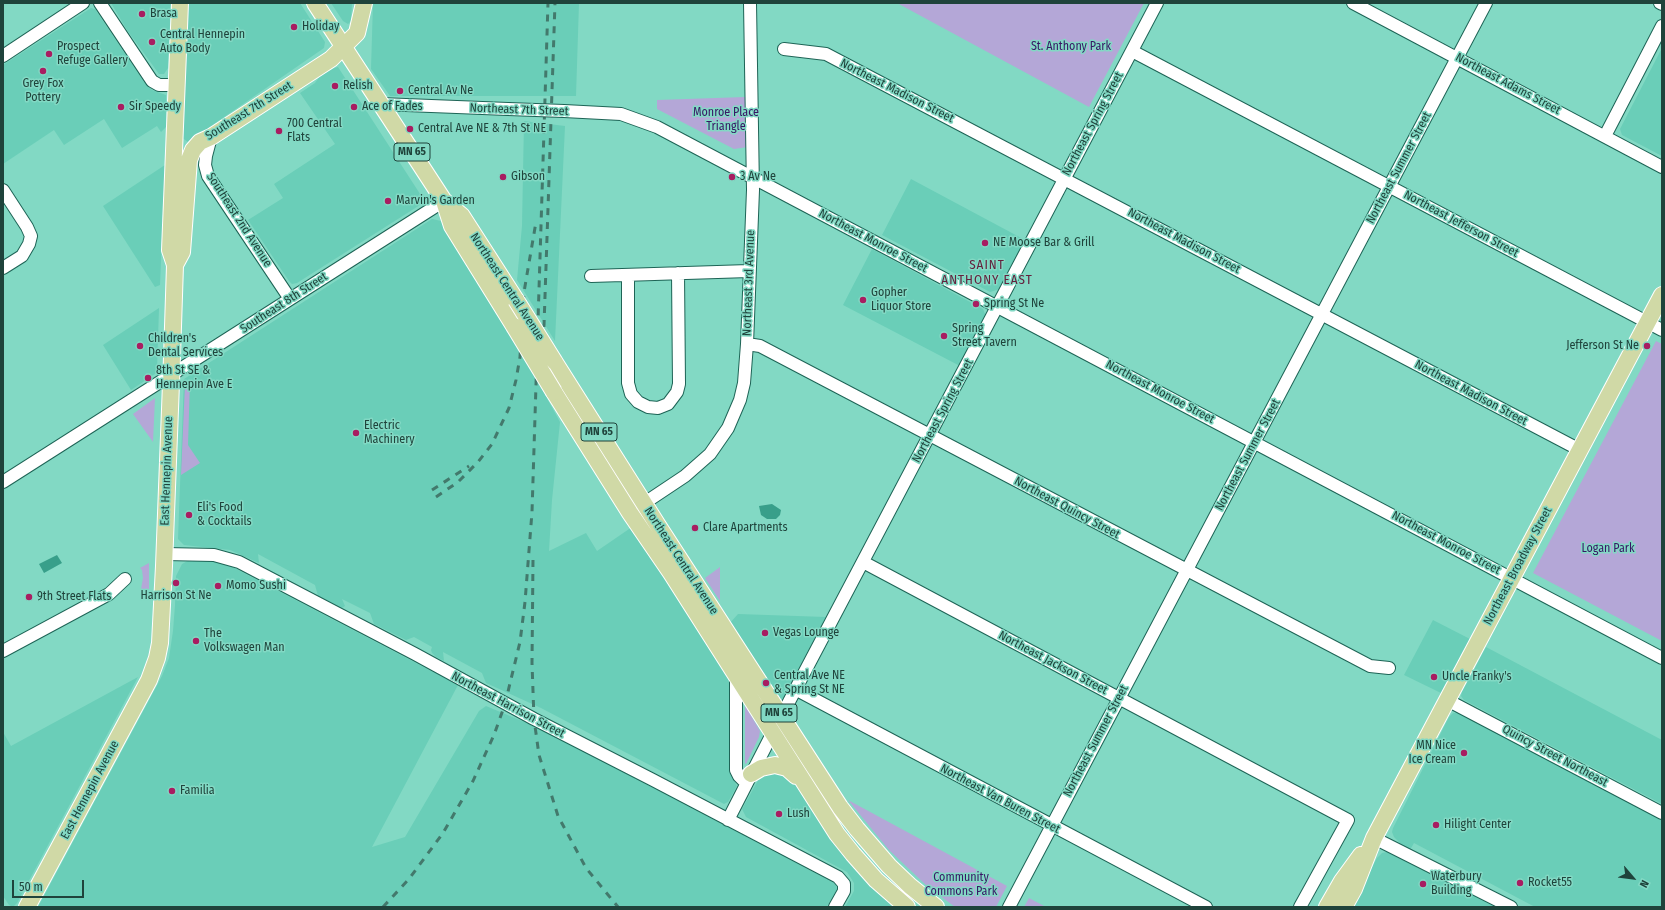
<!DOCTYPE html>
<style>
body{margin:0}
#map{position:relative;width:1665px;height:910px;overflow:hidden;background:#82d9c4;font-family:"Fira Sans Condensed",sans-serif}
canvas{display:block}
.frame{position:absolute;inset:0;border:4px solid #1f433b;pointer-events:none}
.north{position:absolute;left:1613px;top:858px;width:40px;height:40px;-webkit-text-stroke:3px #82d9c4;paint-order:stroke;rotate:118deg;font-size:11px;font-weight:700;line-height:16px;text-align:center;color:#1f433b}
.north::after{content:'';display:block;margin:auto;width:14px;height:18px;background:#1f433b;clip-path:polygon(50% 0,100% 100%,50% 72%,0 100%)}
.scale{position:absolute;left:12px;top:880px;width:72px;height:18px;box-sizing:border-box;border:2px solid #1f433b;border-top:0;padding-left:5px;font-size:12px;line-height:14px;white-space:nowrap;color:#1f433b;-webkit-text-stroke:3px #82d9c4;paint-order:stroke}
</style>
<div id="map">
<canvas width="1665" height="910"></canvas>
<div class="frame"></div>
<div class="north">N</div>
<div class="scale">50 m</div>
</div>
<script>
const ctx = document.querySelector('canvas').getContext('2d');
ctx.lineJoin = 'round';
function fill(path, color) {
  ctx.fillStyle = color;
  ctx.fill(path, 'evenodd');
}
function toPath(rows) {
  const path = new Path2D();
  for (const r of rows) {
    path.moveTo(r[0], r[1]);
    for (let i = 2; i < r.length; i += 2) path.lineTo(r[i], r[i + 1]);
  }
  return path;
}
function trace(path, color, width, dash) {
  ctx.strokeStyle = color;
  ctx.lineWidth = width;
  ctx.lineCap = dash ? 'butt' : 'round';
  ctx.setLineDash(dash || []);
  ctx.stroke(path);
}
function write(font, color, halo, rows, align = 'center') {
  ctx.font = font + ' "Fira Sans Condensed",sans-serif';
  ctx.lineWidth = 3;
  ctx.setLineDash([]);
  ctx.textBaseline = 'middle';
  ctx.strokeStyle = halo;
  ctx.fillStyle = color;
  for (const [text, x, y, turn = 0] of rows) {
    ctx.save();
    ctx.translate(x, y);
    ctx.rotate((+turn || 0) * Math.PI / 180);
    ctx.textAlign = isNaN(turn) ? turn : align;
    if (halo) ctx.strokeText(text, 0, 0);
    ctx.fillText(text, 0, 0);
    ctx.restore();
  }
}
fill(toPath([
 [111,3,171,3,168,68,164,74,159,74,127,30],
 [186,3,300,3,325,42,324,48,188,142,181,137],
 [331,3,352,3,351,21,348,24,343,21],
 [373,3,579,3,576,96,390,96,371,69],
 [91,8,95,9,144,82,152,90,166,95,166,127,161,132,157,126,122,148,104,119,64,145,54,130,3,164,3,65],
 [1662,48,1662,156,1622,135,1620,129],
 [338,67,422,197,420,205,297,283,292,284,289,281,248,220,283,198,274,184,335,144,300,93,315,83,320,76,334,68],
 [524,121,565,126,555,341,517,280,522,226],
 [165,165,160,285,155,287,103,206],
 [911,179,1025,240,1000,289,990,292,882,235],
 [432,219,441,221,514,338,560,422,552,500,549,551,586,533,597,551,632,527,731,674,731,775,737,786,728,802,724,804,541,708,486,683,482,673,443,652,444,661,436,657,432,653,431,650,432,647,414,637,406,640,374,624,370,613,342,599,345,606,342,608,318,596,315,585,258,554,259,563,230,550,184,545,178,539,184,379],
 [872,249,983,309,986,316,960,366,843,305],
 [159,308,157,370,155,374,131,390,103,345],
 [191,559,221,561,458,685,372,847,405,837,479,711,486,706,541,729,836,884,837,889,827,907,38,907,162,676,169,658,173,631,175,605,176,576,182,564],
 [738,614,826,617,792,681,790,691,787,696,781,699,775,696,729,624],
 [1433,620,1470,639,1441,693,1404,675],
 [1486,647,1662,740,1662,804,1464,700,1461,696,1462,692],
 [138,677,17,903,13,907,9,905,3,896,3,732,11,746],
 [1459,712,1662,820,1662,907,1535,907,1414,843,1410,850,1405,848,1394,837,1392,832,1393,828,1449,717,1453,713],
 [768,770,791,775,901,907,845,907,854,891,854,883,847,872,746,817,742,809,761,775],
 [1392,851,1496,907,1351,907,1377,858,1382,853]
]), '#6aceb8');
fill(toPath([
 [897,3,1144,3,1089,107],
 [745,97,749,101,748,147,734,149,657,109,657,100],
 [1656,341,1662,344,1662,641,1533,573],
 [190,380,188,445,200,463,181,475,185,384],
 [155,398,153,442,133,414],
 [149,563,149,589,141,589,143,578,142,570,140,568],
 [720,567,720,601,705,578],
 [745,705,760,731,759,737,746,764,745,763],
 [848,800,1007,886,996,907,955,907,927,886,889,850],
 [1029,898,1046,907,1024,907]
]), '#b4a7d7');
fill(toPath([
 [772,504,781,510,780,515,776,519,767,519,761,515,759,506],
 [57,555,62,563,44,573,39,564]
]), '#389f8a');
const minor = toPath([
 [100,3,152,81,159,85,176,85],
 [1353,3,1662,167],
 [1660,3,1662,4],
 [784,49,826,54,1580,450],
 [1132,51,1662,330],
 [3,56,83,3],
 [380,104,508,109],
 [564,111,621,114,657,127,1662,658],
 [1605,136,1662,26],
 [211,137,206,156,205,165,208,176,290,299],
 [3,190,27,227,31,236,29,244,22,256,3,268],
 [628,275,628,383,631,394,638,402,648,407,658,408,668,404,677,392,679,384,678,273],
 [591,276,749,271],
 [747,344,760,346,1370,666,1389,668],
 [3,482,444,201],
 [637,508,685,476,710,454,728,428,740,400,744,383,747,344,753,190,750,3],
 [165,554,214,555,239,562,415,654,534,719,653,780,838,877,844,884,844,891,835,907],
 [863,562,1348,820,1300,907],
 [3,651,109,594,125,579],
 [736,676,736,770,739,776,746,783],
 [795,689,1206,907],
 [1447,700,1662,813],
 [728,820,772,734,1157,3],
 [1374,838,1511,907],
 [1009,907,1486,3]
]);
const major = toPath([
 [315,3,444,201,452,226,514,326],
 [444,201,462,216,516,300],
 [175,265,182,252,189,160,193,150,200,142,211,137,331,59,357,33,364,3],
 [554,361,657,524,840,807,857,829,889,866,910,886,936,907],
 [554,392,630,513,671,573,837,834,853,854,876,880,907,907],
 [751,774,761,768,775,765,787,768,796,776],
 [27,907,149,680,157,658,160,643,164,566,172,357,175,265,170,250,180,3],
 [1327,907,1342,881,1361,855],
 [1344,907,1354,889,1374,838,1662,295]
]);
trace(minor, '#1e6456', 14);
trace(major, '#fff', 18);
trace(minor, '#fff', 12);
trace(major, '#d0d9a6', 16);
trace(toPath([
 [543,355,555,3],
 [432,490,469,466],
 [436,497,458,482,478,462,492,444,509,408,516,380,520,357,524,292,536,222],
 [533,560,532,663,534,719,539,755,558,816,586,868,618,907],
 [383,907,409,879,443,833,473,781,494,735,505,704,520,642,525,602,532,512,548,3]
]), '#43796c', 3, [7, 7]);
const minorBridge = toPath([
 [508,109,564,111]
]);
const majorBridge = toPath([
 [516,300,554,361],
 [514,326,554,392]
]);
trace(minorBridge, '#1e6456', 14, []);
trace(majorBridge, '#fff', 18, []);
trace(minorBridge, '#fff', 12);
trace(majorBridge, '#d0d9a6', 16);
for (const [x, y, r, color] of [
 [142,14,4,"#a81d61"],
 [294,27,4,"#a81d61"],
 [152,42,4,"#a81d61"],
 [49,54,4,"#a81d61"],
 [43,71,4,"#a81d61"],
 [335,86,4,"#a81d61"],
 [400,91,4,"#a81d61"],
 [121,107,4,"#a81d61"],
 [354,107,4,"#a81d61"],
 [410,129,4,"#a81d61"],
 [279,131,4,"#a81d61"],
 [503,177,4,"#a81d61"],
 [732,177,4,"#a81d61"],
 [388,201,4,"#a81d61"],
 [985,243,4,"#a81d61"],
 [863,300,4,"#a81d61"],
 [976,304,4,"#a81d61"],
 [944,336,4,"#a81d61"],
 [140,346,4,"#a81d61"],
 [1647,346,4,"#a81d61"],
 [148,378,4,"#a81d61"],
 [356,433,4,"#a81d61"],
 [189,515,4,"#a81d61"],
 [695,528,4,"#a81d61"],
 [176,583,4,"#a81d61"],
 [218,586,4,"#a81d61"],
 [29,597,4,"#a81d61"],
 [765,633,4,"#a81d61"],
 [196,641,4,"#a81d61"],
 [1434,677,4,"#a81d61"],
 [766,683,4,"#a81d61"],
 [1464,753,4,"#a81d61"],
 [172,791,4,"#a81d61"],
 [779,814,4,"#a81d61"],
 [1436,825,4,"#a81d61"],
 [1520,883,4,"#a81d61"],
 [1423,884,4,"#a81d61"]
]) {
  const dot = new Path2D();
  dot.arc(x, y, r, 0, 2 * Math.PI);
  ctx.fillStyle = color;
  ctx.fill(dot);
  trace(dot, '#82d9c4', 1.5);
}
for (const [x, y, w] of [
 [412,152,36],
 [599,432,36],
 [779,713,36]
]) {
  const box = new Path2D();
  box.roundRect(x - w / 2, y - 9, w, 18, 3);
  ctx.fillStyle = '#82d9c4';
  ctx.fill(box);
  trace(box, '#1f433b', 1);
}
write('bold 11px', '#1f433b', null, [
 ["MN 65",412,152],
 ["MN 65",599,432],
 ["MN 65",779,713]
]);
write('12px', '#1f433b', '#82d9c4', [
 ["Brasa",150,14],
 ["Holiday",302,27],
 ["Central Hennepin",160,35],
 ["Auto Body",160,49],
 ["Prospect",57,47],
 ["Refuge Gallery",57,61],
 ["Grey Fox",43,84,"center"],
 ["Pottery",43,98,"center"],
 ["Relish",343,86],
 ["Central Av Ne",408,91],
 ["Sir Speedy",129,107],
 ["Ace of Fades",362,107],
 ["700 Central",287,124],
 ["Flats",287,138],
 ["Central Ave NE & 7th St NE",418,129],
 ["Gibson",511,177],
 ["3 Av Ne",740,177],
 ["Marvin's Garden",396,201],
 ["NE Moose Bar & Grill",993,243],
 ["Gopher",871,293],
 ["Liquor Store",871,307],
 ["Spring St Ne",984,304],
 ["Spring",952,329],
 ["Street Tavern",952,343],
 ["Children's",148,339],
 ["Dental Services",148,353],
 ["Jefferson St Ne",1639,346,"right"],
 ["8th St SE &",156,371],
 ["Hennepin Ave E",156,385],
 ["Electric",364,426],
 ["Machinery",364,440],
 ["Eli's Food",197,508],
 ["& Cocktails",197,522],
 ["Clare Apartments",703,528],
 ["Momo Sushi",226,586],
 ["Harrison St Ne",176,596,"center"],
 ["9th Street Flats",37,597],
 ["Vegas Lounge",773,633],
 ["The",204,634],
 ["Volkswagen Man",204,648],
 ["Central Ave NE",774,676],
 ["& Spring St NE",774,690],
 ["Uncle Franky's",1442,677],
 ["MN Nice",1456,746,"right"],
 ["Ice Cream",1456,760,"right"],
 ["Familia",180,791],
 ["Lush",787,814],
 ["Hilight Center",1444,825],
 ["Waterbury",1431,877],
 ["Building",1431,891],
 ["Rocket55",1528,883]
], 'left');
write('12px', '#381665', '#82d9c4', [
 ["St. Anthony Park",1071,47],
 ["Monroe Place",726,113],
 ["Triangle",726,127],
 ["Logan Park",1608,549],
 ["Community",961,878],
 ["Commons Park",961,892]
]);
write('12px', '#1f433b', '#82d9c4', [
 ["Northeast Adams Street",1508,84,28],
 ["Northeast Madison Street",897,91,27],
 ["Northeast 7th Street",519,110,2],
 ["Southeast 7th Street",249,111,-32],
 ["Northeast Spring Street",1093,124,-62],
 ["Northeast Summer Street",1399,168,-62],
 ["Southeast 2nd Avenue",239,220,57],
 ["Northeast Jefferson Street",1461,224,28],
 ["Northeast Monroe Street",873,241,28],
 ["Northeast Madison Street",1184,241,28],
 ["Northeast 3rd Avenue",749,283,-88],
 ["Northeast Central Avenue",507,287,57],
 ["Southeast 8th Street",284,303,-33],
 ["Northeast Monroe Street",1160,392,28],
 ["Northeast Madison Street",1471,393,28],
 ["Northeast Spring Street",943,411,-62],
 ["Northeast Summer Street",1248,455,-62],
 ["East Hennepin Avenue",167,471,-88],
 ["Northeast Quincy Street",1067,508,28],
 ["Northeast Monroe Street",1446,543,28],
 ["Northeast Central Avenue",681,561,57],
 ["Northeast Broadway Street",1518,566,-62],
 ["Northeast Jackson Street",1053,663,28],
 ["Northeast Harrison Street",508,705,28],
 ["Northeast Summer Street",1096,741,-62],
 ["Quincy Street Northeast",1555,756,28],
 ["East Hennepin Avenue",90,790,-62],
 ["Northeast Van Buren Street",1000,799,28]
]);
ctx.letterSpacing = '1px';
write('13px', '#63213d', '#82d9c4', [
 ["SAINT",987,265],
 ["ANTHONY EAST",987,280]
]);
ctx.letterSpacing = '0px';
</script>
